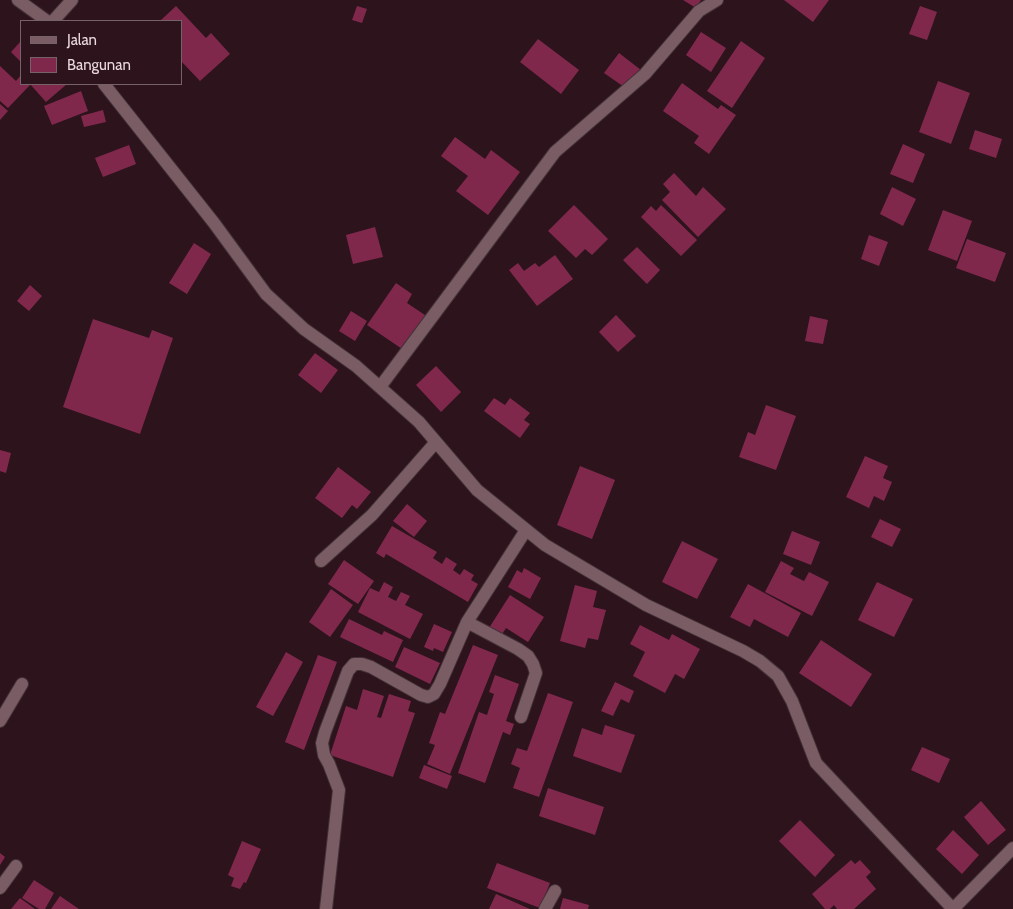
<!DOCTYPE html>
<style>
body{margin:0}
#map{position:relative;width:1013px;height:909px;overflow:hidden;background:#2c131c;font-family:Cabin,sans-serif}
canvas{display:block}
.legend{position:absolute;left:20px;top:20px;width:162px;height:65px;box-sizing:border-box;background:#2c131c;border:1px solid #78626a;margin:0;padding:6px 9px;list-style:none;font-size:15px;color:#ebd9de}
.legend li{display:flex;align-items:center;gap:10px;height:25px}
.legend b{width:25px;border:1px solid #78626a}
</style>
<div id="map">
<canvas width="1013" height="909"></canvas>
<ul class="legend">
<li><b style="height:6px;background:#7a5c65"></b>Jalan</li>
<li><b style="height:14px;background:#80284c"></b>Bangunan</li>
</ul>
</div>
<script>
const ctx = document.querySelector('canvas').getContext('2d');
ctx.lineJoin = 'round';
function fill(path, color) {
  ctx.fillStyle = color;
  ctx.fill(path, 'evenodd');
}
function toPath(rows) {
  const path = new Path2D();
  for (const r of rows) {
    path.moveTo(r[0], r[1]);
    for (let i = 2; i < r.length; i += 2) path.lineTo(r[i], r[i + 1]);
  }
  return path;
}
function trace(path, color, width, dash) {
  ctx.strokeStyle = color;
  ctx.lineWidth = width;
  ctx.lineCap = dash ? 'butt' : 'round';
  ctx.setLineDash(dash || []);
  ctx.stroke(path);
}
fill(toPath([
 [683,0,701,0,696,8],
 [784,0,829,0,813,22],
 [176,6,206,38,211,33,230,54,200,81,181,61,181,21,160,21],
 [357,6,367,9,362,23,352,20],
 [920,6,937,12,927,40,909,34],
 [701,32,726,48,711,72,686,55],
 [538,39,579,70,561,94,520,62],
 [21,41,21,62,11,52],
 [741,41,765,58,732,108,707,91],
 [619,53,641,70,627,89,604,73],
 [0,66,16,81,21,75,21,84,30,85,8,108,0,101],
 [938,81,970,93,951,144,919,132],
 [682,83,718,109,721,105,736,115,709,154,694,143,699,136,663,111],
 [30,84,67,84,46,102],
 [81,91,88,111,52,125,44,106],
 [0,104,8,111,0,120],
 [103,110,106,122,84,127,81,116],
 [975,130,1002,139,996,158,969,149],
 [455,137,485,159,491,150,520,172,488,215,456,191,468,176,441,156],
 [903,144,925,154,913,183,890,174],
 [129,145,136,164,103,177,95,158],
 [674,173,696,196,703,187,726,209,698,237,662,200,670,192,663,184],
 [892,187,916,199,903,226,880,214],
 [574,205,608,239,592,255,585,249,576,258,548,231],
 [661,205,697,240,681,256,641,217,651,206,656,211],
 [943,210,972,221,957,261,928,250],
 [375,227,383,257,353,264,346,235],
 [869,235,888,242,879,266,861,259],
 [967,239,1006,253,995,282,956,268],
 [194,243,211,254,187,294,169,283],
 [637,247,660,270,647,284,623,260],
 [555,255,573,279,537,306,509,270,518,263,524,271,535,263,539,267],
 [396,283,412,294,407,303,428,317,405,351,367,325],
 [30,285,42,296,29,311,17,301],
 [351,311,367,321,355,341,339,331],
 [616,315,636,336,618,352,599,332],
 [810,316,828,320,823,344,805,341],
 [93,319,149,338,152,330,173,338,140,434,63,407],
 [315,353,338,370,321,393,298,375],
 [436,366,461,392,441,412,416,385],
 [494,398,505,405,510,398,530,413,524,420,530,424,520,438,484,411],
 [766,405,796,416,776,470,739,457,748,432,755,435],
 [0,450,11,453,6,473,0,471],
 [865,456,888,466,883,478,892,482,884,501,874,496,869,508,846,497],
 [580,466,615,480,592,539,557,525],
 [338,467,371,492,357,509,352,505,342,518,315,498],
 [407,504,427,521,414,537,393,521],
 [880,519,901,529,892,547,871,537],
 [392,526,437,552,433,558,442,564,446,557,457,564,453,570,460,575,464,569,474,575,471,580,478,584,468,602,386,554,384,558,376,553],
 [792,531,820,542,811,565,783,554],
 [682,541,718,559,697,599,662,582],
 [344,560,374,581,358,604,328,584],
 [781,561,794,568,790,574,804,581,809,572,829,582,812,616,765,592],
 [524,568,541,578,530,599,508,587,517,570,522,573],
 [384,582,393,587,388,597,396,601,401,592,410,596,405,605,423,614,410,639,358,612,370,588,379,592],
 [877,582,913,599,894,637,858,620],
 [748,584,801,613,788,637,754,619,750,627,730,617],
 [575,585,597,591,593,607,606,610,598,640,588,638,585,648,560,641],
 [331,589,353,605,330,637,309,622],
 [510,595,544,617,528,642,506,628,501,636,489,628],
 [349,619,382,635,384,631,403,640,393,662,340,637],
 [434,624,452,632,443,652,434,648,433,651,424,647],
 [640,625,669,640,672,634,700,649,684,679,675,674,665,693,633,676,645,652,630,644],
 [821,640,872,674,851,707,799,673],
 [473,645,498,655,450,774,427,764,435,745,429,743,440,712,445,714],
 [404,647,440,663,430,684,395,667],
 [286,652,303,662,273,716,256,707],
 [318,655,337,662,304,750,285,742],
 [495,675,519,684,506,721,514,724,510,735,503,732,485,783,458,773,479,712,487,715,494,694,489,692],
 [615,682,634,691,629,703,621,699,613,716,601,711],
 [363,689,384,696,377,717,381,718,389,694,411,701,408,711,415,713,393,777,330,755,346,706,357,710],
 [548,693,573,702,539,797,513,788,520,768,511,764,517,748,527,751],
 [605,725,635,735,621,773,573,756,582,728,602,735],
 [922,747,950,759,939,783,911,770],
 [424,765,452,776,447,789,419,778],
 [548,788,604,807,595,835,539,816],
 [981,801,1006,830,988,845,964,817],
 [800,820,835,855,815,877,779,841],
 [953,830,979,855,962,874,936,849],
 [242,841,261,849,246,883,244,882,240,889,231,886,234,878,228,875],
 [0,853,5,857,0,865],
 [851,860,855,864,860,860,871,872,866,877,876,889,854,909,837,909,834,905,830,909,825,909,812,894],
 [497,863,550,883,540,908,487,888],
 [34,880,54,893,45,909,39,909,22,898],
 [496,894,530,909,489,909],
 [60,896,79,909,51,909],
 [20,898,35,909,11,909],
 [563,898,589,905,588,909,560,909]
]), '#80284c');
const minor = toPath([
 [18,0,47,21],
 [53,21,72,0],
 [104,84,214,223,266,294,304,329,356,366,419,422,477,490,545,545,646,605,743,651,760,661,778,676,792,701,816,763,953,909],
 [380,387,555,152,645,74,699,11,717,0],
 [321,561,372,515,436,442],
 [467,622,518,649,528,656,533,664,536,673,521,717],
 [0,721,22,684],
 [0,888,16,866],
 [326,909,339,790,329,764,324,755,322,743,325,732,348,671,354,664,362,664,371,667,421,695,428,697,434,694,440,684,467,622,526,530],
 [545,909,555,891],
 [953,909,1013,848]
]);
trace(minor, '#433136', 14);
trace(minor, '#7a5c65', 12);
</script>
